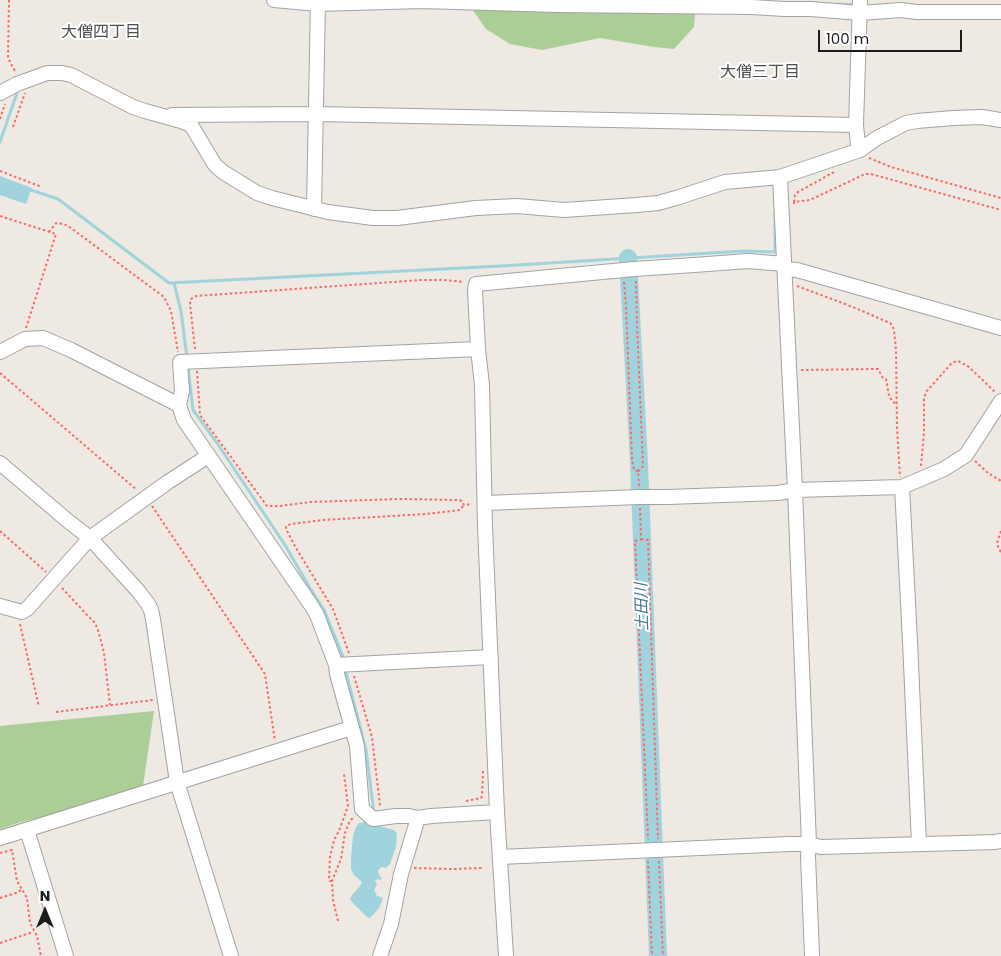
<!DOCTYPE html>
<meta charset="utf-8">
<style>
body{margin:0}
#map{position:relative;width:1001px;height:956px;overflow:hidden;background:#eee9e2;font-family:Poppins,sans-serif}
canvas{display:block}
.north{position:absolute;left:20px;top:886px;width:50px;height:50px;-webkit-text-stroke:4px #fff;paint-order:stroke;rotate:0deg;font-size:14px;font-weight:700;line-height:20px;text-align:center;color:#1c1c1c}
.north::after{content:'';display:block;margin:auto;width:18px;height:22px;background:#1c1c1c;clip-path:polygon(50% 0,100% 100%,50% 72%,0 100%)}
.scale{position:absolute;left:818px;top:30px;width:144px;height:22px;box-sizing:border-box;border:2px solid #1c1c1c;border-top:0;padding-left:6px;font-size:15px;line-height:18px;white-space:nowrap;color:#1c1c1c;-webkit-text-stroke:4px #fff;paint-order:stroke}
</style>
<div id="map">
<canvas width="1001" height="956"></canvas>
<div class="north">N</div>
<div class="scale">100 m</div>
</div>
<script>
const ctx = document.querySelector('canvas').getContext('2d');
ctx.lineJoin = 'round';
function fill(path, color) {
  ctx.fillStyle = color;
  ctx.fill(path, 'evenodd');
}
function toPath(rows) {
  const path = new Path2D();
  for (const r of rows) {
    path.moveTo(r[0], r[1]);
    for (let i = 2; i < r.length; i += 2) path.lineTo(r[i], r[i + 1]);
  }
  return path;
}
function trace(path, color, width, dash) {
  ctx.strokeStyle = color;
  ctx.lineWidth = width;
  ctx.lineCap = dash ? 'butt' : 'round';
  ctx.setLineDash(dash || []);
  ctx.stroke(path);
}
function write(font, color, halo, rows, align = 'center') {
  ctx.font = font + ' Poppins,"Noto Sans JP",sans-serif';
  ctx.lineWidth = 4;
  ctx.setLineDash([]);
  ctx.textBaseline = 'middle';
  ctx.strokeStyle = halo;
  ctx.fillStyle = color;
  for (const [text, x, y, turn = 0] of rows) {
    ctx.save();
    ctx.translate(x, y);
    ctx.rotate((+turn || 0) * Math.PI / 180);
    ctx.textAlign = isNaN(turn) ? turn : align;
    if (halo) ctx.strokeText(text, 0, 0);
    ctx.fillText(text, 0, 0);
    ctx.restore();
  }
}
fill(toPath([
 [466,0,696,0,694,27,674,49,654,47,600,38,542,50,510,44,486,29],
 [154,711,142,793,21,822,0,829,0,726]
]), '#abce96');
fill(toPath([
 [0,176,32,188,26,204,0,195],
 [364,822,394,830,397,833,396,847,390,864,386,868,383,867,380,868,378,871,379,875,382,878,381,880,377,879,375,881,377,885,374,890,377,896,383,898,379,908,370,918,367,917,352,902,350,899,352,895,360,886,362,882,354,875,351,869,351,858,353,836,356,827,359,823]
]), '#a1d3dc');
trace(toPath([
 [837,4,855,5],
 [0,142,17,93,16,90],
 [28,189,58,199,169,283,501,266,744,251,775,252,775,212],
 [174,283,181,311,187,358],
 [188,367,193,410,217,443,285,545,310,588,324,610,342,654,344,662],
 [345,668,366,750,374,813]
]), '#a1d3dc', 3);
trace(toPath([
 [628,258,639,462,658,956]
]), '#a1d3dc', 18);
const minor = toPath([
 [274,0,318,4,421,1,558,5,752,7,784,9,811,9,860,13,901,10,917,12,1001,12],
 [0,93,17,84,47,73,62,73,71,75,133,107,145,111,181,121,191,125,215,165,223,172,257,193,272,198,328,212,373,218,397,218,476,208,517,206,564,210,637,205,658,203,676,198,725,182,780,177,860,150,877,138,906,123,917,121,953,118,982,117,1001,120],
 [172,115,315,114,856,125],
 [860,150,858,145,856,125,860,0],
 [780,177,795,490,809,844,808,856,812,956],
 [314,209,318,0],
 [784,269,797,270,1001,328],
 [478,349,180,362,182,391,179,405,184,420,193,433,311,605,317,615,336,665,337,674,357,746,362,809,373,819,396,816,409,816,418,818,431,816,497,812],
 [0,352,25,339,43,338,71,350,179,405],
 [0,463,68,521,90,538,139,592,148,604,151,610,153,619,177,782,231,956],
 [902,487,910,641,919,844],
 [485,503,639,497,668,497,778,493,795,490,902,487,944,469,966,455,1001,401],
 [0,606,22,612,27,609,90,538,168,482,208,456],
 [336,665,491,657],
 [27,830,66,956],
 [0,838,351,728],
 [500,857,789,844,809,844,821,847,995,842,1001,841],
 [380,956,391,924,401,874,418,818],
 [506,956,497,812,485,526,482,385,478,349,475,290,476,284,634,269,694,265,748,261,784,264]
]);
trace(minor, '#a3a3a3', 16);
trace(toPath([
 [9,0,8,58,16,73],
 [0,119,5,104],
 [13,127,25,93],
 [869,158,891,167,1001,198],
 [0,171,42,187],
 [794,202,795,195,798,192,836,171],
 [794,204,794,202,810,200,865,174,871,174,1001,210],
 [0,216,56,234,26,328],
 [49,232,56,223,64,224,71,228,164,297,171,311,178,352],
 [636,281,637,324,643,466,640,470,638,471],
 [624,282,626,307,632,459,634,470,638,471,639,486],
 [797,286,853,307,890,323,892,325,894,330,896,350,897,427,900,477],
 [195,349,190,304,191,299,196,296,421,280,444,280,464,282],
 [801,370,878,369,883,378,886,379,889,396,893,402,897,404],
 [197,371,200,415,267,506,280,506,310,502,400,499,459,500,462,501,464,505,472,504],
 [0,373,137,490],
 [975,461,988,473,1001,481],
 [921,466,924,432,924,399,926,392,951,364,954,362,958,361,969,367,995,392],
 [152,506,265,674,275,741],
 [640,508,641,539,635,541,648,839],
 [0,531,46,572],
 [1001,531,997,543,999,549,1001,552],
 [641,539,648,540,658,839],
 [62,588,89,617,95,623,98,630,104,653,110,705],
 [20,624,39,707],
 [349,653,333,609,296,548,286,529,286,526,291,524,323,520,426,514,460,510,463,506],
 [354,676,372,737,380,806],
 [56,712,153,700],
 [466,801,481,798,482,796,483,771],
 [0,853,12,850,17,881,27,898,30,923,37,936,41,956],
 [648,861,652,956],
 [659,861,663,956],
 [414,868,453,869,482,868],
 [332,881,330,881,329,879,330,857,334,840,339,831,348,806,344,774],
 [0,898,16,893,21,890],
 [338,921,333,900,332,881,341,859,345,833,349,823,354,816],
 [0,943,33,932]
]), '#fa6a66', 2, [2.5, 2.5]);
trace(minor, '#fff', 14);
write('16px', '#4f4f4f', '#fff', [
 ["大僧四丁目",101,33],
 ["大僧三丁目",760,73]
]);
write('italic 16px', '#43779c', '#fff', [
 ["土田川",643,607,-92]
]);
</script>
